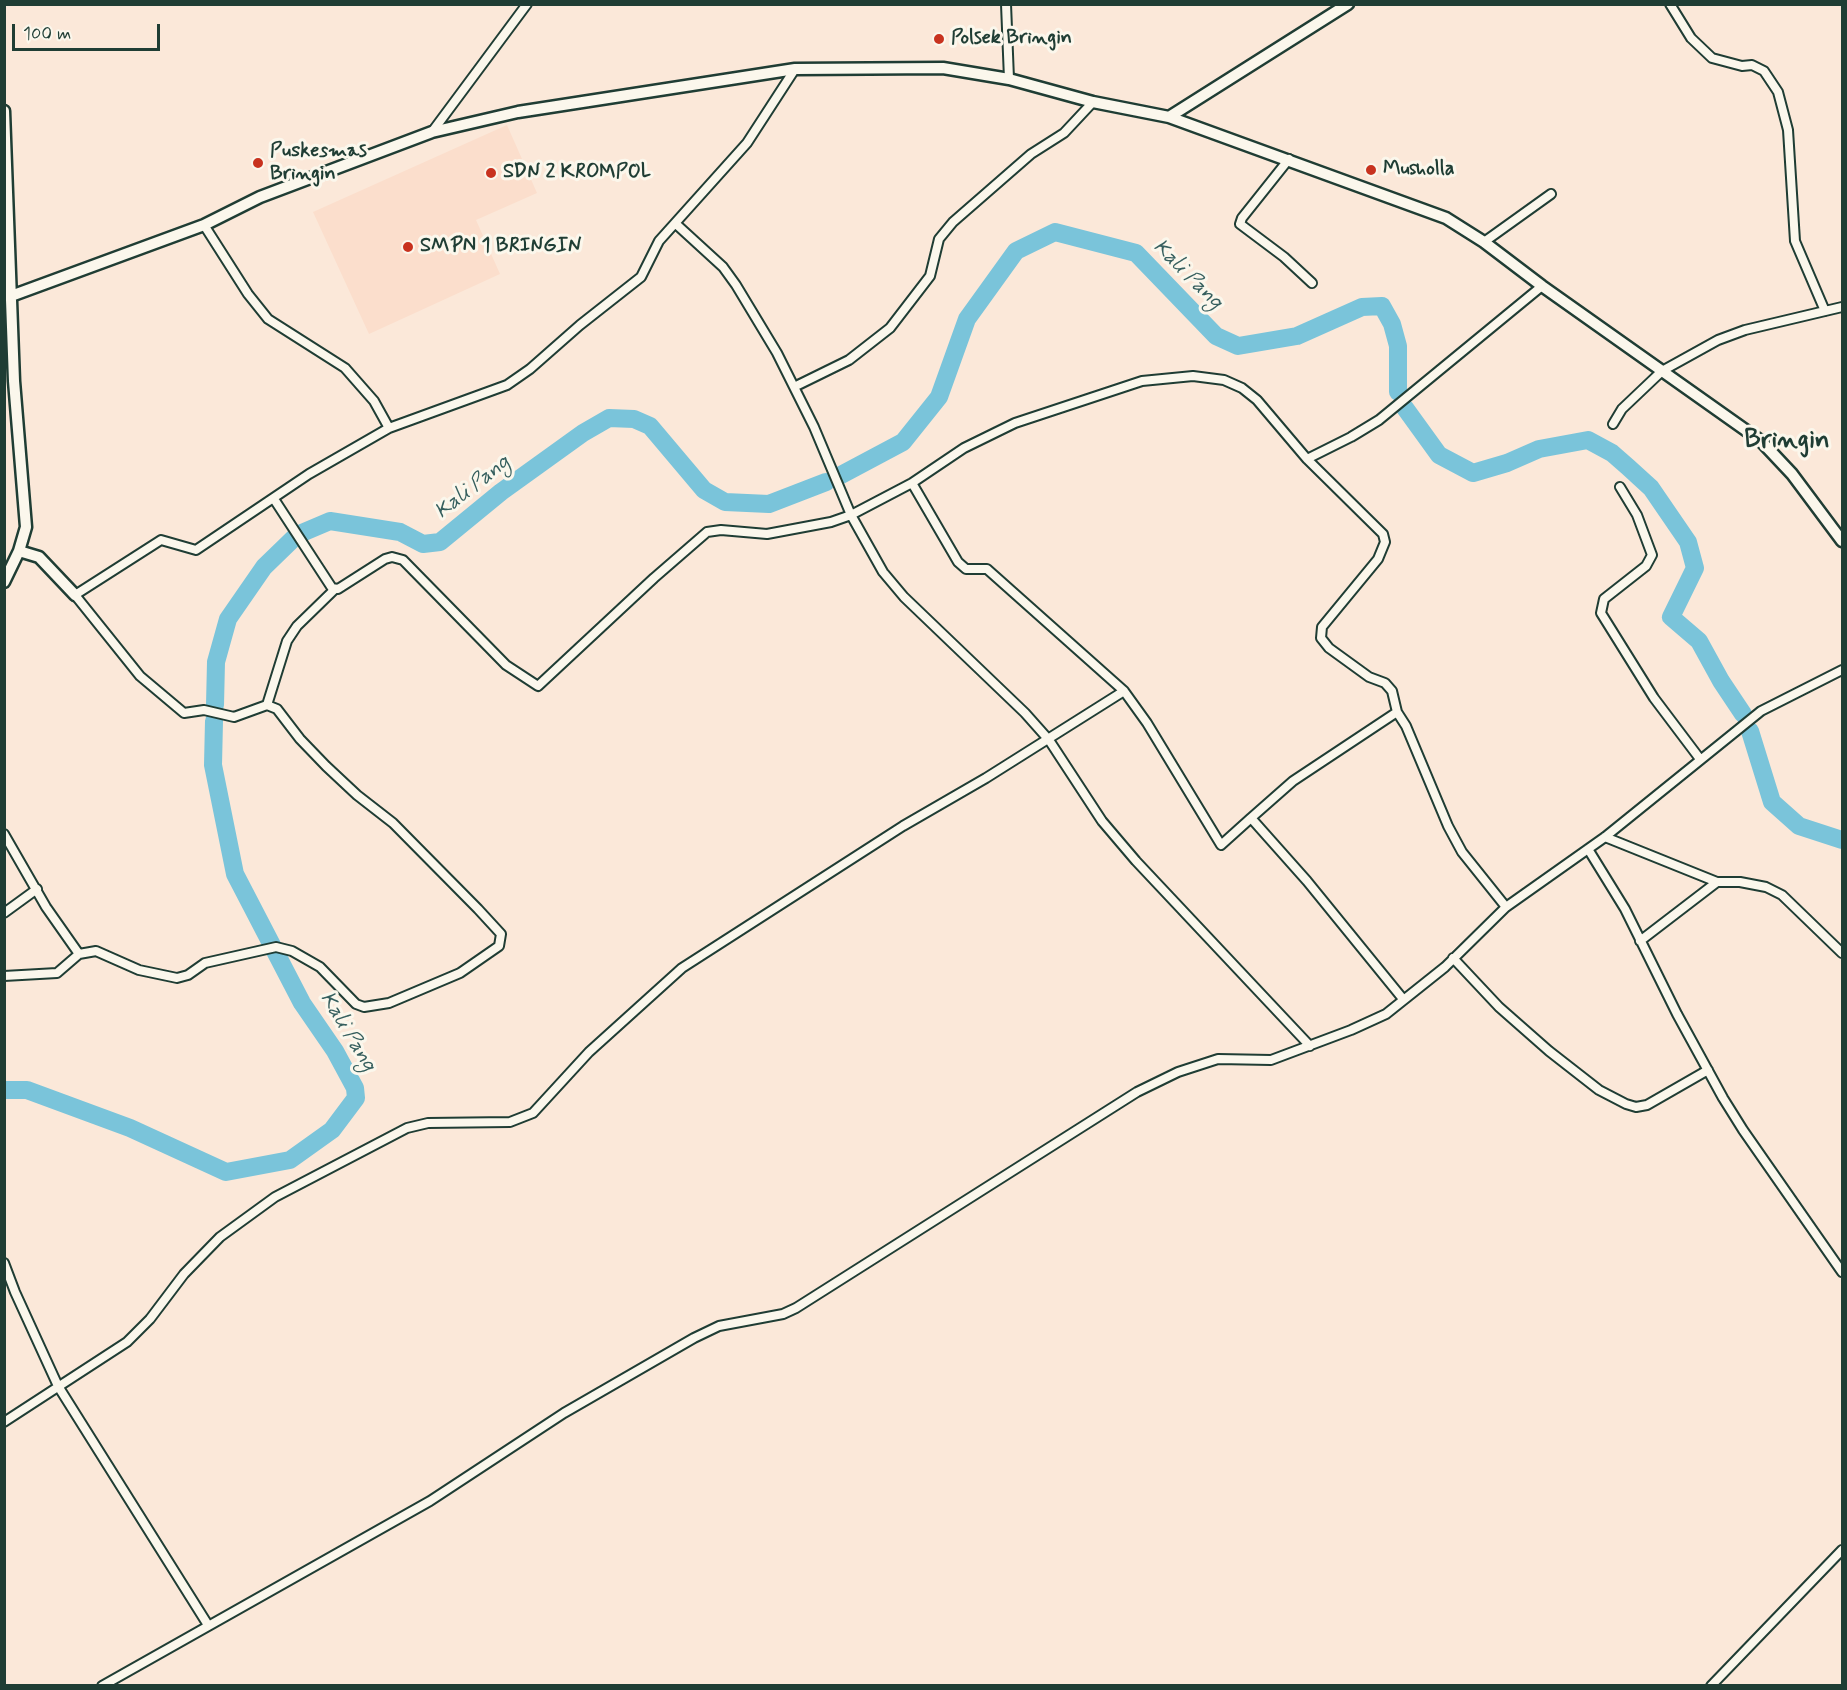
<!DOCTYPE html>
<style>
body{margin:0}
#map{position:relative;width:1847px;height:1690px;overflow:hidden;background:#fbe8d9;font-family:Mynerve,sans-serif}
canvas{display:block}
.frame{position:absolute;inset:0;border:6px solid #1f3d34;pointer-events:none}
.scale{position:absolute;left:12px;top:24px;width:148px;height:27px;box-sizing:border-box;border:3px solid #1f3d34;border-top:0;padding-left:8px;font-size:18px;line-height:21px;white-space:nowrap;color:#1f3d34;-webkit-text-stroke:4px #fbf7ec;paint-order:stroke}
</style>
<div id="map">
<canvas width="1847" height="1690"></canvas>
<div class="frame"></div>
<div class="scale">100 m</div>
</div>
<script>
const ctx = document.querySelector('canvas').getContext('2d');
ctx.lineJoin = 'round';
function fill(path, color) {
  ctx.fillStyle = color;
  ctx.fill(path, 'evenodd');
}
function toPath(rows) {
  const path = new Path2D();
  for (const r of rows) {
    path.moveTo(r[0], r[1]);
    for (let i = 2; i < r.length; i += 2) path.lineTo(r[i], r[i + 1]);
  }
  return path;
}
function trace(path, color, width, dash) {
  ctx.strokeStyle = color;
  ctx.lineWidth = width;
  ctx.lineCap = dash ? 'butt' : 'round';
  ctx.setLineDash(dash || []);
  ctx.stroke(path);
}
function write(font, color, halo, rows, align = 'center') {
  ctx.font = font + ' Mynerve,sans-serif';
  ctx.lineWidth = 6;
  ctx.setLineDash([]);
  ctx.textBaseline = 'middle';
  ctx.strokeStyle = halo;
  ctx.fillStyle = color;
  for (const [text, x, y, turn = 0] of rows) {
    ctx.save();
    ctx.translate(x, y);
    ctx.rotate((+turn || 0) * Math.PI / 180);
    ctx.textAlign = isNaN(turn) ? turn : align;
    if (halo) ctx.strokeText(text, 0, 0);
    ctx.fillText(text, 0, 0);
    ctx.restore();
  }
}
fill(toPath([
 [507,125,537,193,476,220,500,274,369,334,313,212]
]), '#fbdecc');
trace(toPath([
 [1405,408,1439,455,1473,473,1507,463,1539,449,1588,440,1612,453,1628,467,1651,488,1688,542,1695,568,1671,617,1699,641,1721,681,1743,714],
 [841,475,903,442,939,397,967,319,1016,251,1055,232,1136,253,1216,336,1238,346,1297,336,1362,307,1382,306,1392,324,1398,346,1398,392],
 [215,705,216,662,228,619,264,567,297,535,330,521,400,532,423,544,440,542,501,492,583,433,609,418,634,419,650,426,704,490,725,502,769,504,826,482],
 [1750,731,1772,802,1799,826,1842,840],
 [4,1090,27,1090,130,1128,226,1172,290,1160,332,1130,356,1098,355,1088,335,1051,302,1003,235,874,213,765,214,721]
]), '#7ac4da', 18);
const street = toPath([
 [1006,4,1009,79],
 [1670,4,1691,38,1712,58,1742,66,1752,65,1764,71,1778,92,1788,130,1795,241,1825,311],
 [432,132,527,4],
 [1289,159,1242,218,1240,224,1284,257,1312,283],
 [676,224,723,267,736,285,777,353,814,427,851,515,883,572,904,597,1025,713,1049,740,1102,821,1136,861,1310,1046],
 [204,225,248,294,268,319,345,368,374,401,389,428],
 [1484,242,1551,194],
 [794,387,849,360,890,328,930,276,939,239,953,222,1031,154,1064,133,1093,102],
 [1613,424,1622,409,1662,371,1718,340,1745,330,1842,307],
 [1307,459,1351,437,1379,420,1542,286],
 [912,483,958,562,966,569,987,569,1124,691,1147,723,1221,845,1251,818],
 [1620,487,1637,515,1652,555,1646,566,1604,599,1601,613,1654,698,1700,759],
 [274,499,332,588,338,589,385,559,392,557,403,560,506,665,538,686,654,578,707,532,721,530,767,534,831,522,851,515,912,483,964,448,1015,423,1142,381,1193,376,1224,380,1242,388,1257,400,1307,459,1383,534,1385,542,1378,559,1322,627,1321,638,1329,648,1369,677,1385,683,1392,691,1397,712,1406,726,1448,826,1462,852,1506,907],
 [267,705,287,641,297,626,335,589],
 [1397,712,1293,781,1251,818,1307,881,1403,999],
 [4,834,46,907,79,954],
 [1605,837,1717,882,1740,882,1766,887,1782,895,1842,953],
 [1588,849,1625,909,1677,1014,1723,1098,1743,1130,1842,1272],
 [4,913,37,889],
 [1640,941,1717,882],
 [1453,958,1499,1007,1549,1051,1599,1090,1626,1104,1636,1107,1647,1105,1708,1070],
 [4,976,57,973,79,954,96,951,139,970,177,978,188,975,205,963,276,947,292,951,320,967,356,1004,364,1007,389,1003,460,973,499,946,501,934,478,909,393,823,357,795,326,766,300,739,277,709,267,705,234,717,204,710,184,713,140,676,75,595,161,540,196,550,309,474,389,428,507,385,530,369,580,325,641,277,659,241,747,143,795,69],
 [4,1263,15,1292,58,1386,208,1625],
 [4,1422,127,1342,150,1319,184,1274,220,1237,275,1197,407,1128,428,1123,510,1122,533,1113,589,1052,682,968,903,826,986,778,1124,691],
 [102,1686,430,1501,564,1413,694,1338,719,1326,783,1314,796,1308,1137,1092,1178,1072,1218,1059,1271,1060,1351,1030,1386,1014,1445,967,1506,907,1605,837,1761,711,1842,670],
 [1711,1686,1842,1550]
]);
const secondary = toPath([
 [4,111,14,381,26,527,19,551,4,582],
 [1169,117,1348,4],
 [11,296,204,225,260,197,432,132,518,112,795,69,943,68,1009,79,1093,102,1169,117,1446,218,1484,242,1542,286,1761,441,1792,474,1842,541],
 [19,551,39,557,75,595]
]);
trace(street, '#1f3d34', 12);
trace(secondary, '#1f3d34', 15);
trace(street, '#fbf7ec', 8);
trace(secondary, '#fbf7ec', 10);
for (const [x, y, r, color] of [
 [939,39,6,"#c8321e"],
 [258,163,6,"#c8321e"],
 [1371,170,6,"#c8321e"],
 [491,173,6,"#c8321e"],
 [408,247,6,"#c8321e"]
]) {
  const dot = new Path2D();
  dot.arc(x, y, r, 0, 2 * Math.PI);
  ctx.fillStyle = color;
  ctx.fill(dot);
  trace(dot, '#fbf7ec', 2);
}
write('bold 20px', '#1f3d34', '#fbf7ec', [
 ["Polsek Bringin",951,39],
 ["Puskesmas",270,152],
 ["Bringin",270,175],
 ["Musholla",1383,170],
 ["SDN 2 KROMPOL",503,173],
 ["SMPN 1 BRINGIN",420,247]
], 'left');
write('italic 21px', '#365f5e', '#fbf7ec', [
 ["Kali Pang",1187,275,45],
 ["Kali Pang",473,488,-38],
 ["Kali Pang",347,1032,59]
]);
write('bold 26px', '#1f3d34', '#fbf7ec', [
 ["Bringin",1787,442]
]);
</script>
